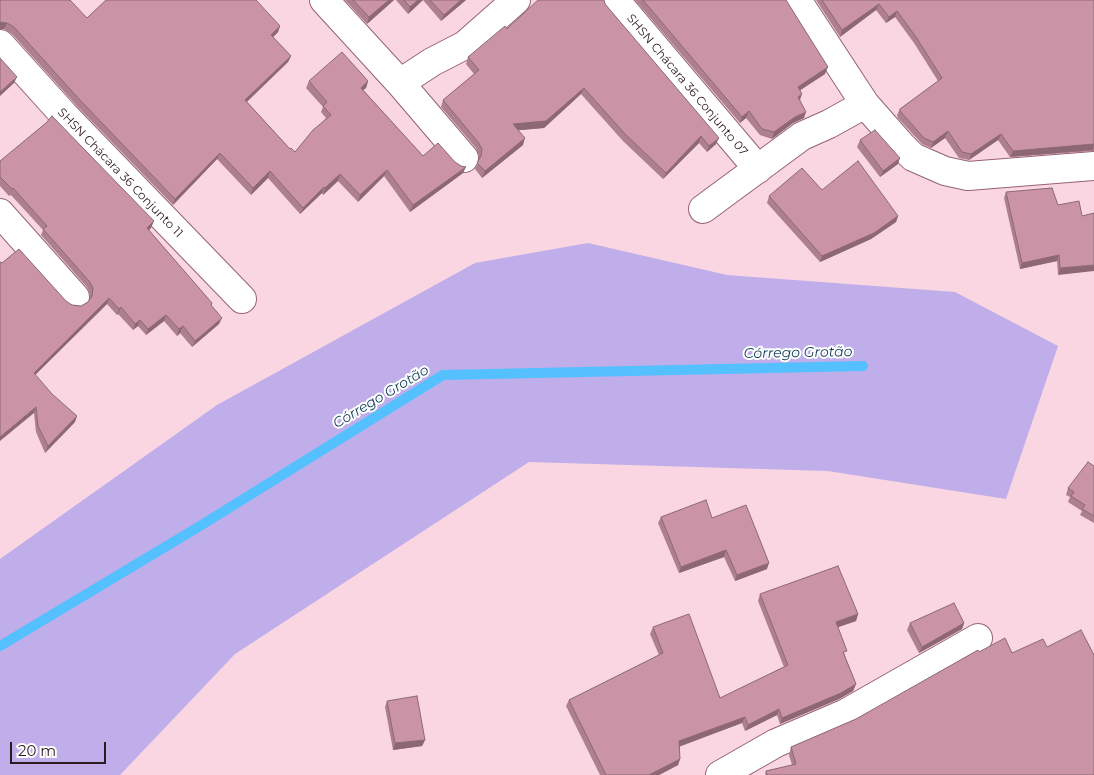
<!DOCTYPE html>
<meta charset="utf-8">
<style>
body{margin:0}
#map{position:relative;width:1094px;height:775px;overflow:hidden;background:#f9d6e1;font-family:Montserrat,sans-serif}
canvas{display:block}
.scale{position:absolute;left:10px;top:742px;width:96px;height:22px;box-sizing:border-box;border:2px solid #2e1921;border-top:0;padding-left:6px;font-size:15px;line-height:18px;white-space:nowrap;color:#2e1921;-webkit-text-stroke:4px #fff;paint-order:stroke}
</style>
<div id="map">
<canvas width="1094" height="775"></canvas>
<div class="scale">20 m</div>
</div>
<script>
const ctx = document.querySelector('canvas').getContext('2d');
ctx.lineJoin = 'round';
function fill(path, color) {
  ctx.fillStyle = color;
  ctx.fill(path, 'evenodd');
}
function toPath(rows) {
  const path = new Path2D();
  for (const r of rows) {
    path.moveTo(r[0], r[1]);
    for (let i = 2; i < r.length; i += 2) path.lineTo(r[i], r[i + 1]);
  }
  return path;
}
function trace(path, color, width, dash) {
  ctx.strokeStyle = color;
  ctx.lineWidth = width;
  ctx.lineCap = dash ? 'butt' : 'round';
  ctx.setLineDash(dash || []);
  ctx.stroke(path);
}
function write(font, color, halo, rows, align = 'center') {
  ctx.font = font + ' Montserrat,sans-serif';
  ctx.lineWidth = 4;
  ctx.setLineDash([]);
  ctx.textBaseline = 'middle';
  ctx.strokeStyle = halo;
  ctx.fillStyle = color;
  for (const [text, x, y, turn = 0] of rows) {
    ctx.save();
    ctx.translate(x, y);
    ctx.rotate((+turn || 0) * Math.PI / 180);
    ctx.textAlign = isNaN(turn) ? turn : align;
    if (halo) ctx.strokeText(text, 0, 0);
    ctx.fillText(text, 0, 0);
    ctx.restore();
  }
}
fill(toPath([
 [588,243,727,275,955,292,1058,346,1006,499,828,471,529,462,235,654,120,775,0,775,0,559,217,405,475,263]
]), '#bfaeea');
trace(toPath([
 [0,646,200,526,443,375,863,366]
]), '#54c0fd', 10);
const minor = toPath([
 [324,0,400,83,464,158],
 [615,0,758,169],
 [797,0,865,104,902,146,913,157,945,171,968,176,1094,166],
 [0,44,65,116,242,299],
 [400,83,432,62,465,45,516,0],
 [703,209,802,136,829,124,865,104],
 [0,213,75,297],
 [720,775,776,743,846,713,978,638]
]);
trace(minor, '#956374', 30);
trace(minor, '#fff', 28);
fill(toPath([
 [0,0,87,18,280,26,278,32,273,37,291,56,288,62,247,102,290,149,295,152,326,118,321,112,323,107,306,88,309,81,368,81,366,88,363,90,423,156,463,173,410,212,384,176,358,202,338,181,323,195,322,193,300,214,268,178,251,195,217,159,173,205,76,105,12,34,4,29],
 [345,0,394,0,367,24],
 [396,0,466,0,441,21,423,0,408,14],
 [635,0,786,0,825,74,800,90,800,100,804,118,793,123,772,139,760,135,746,118,740,123],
 [816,0,1094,0,1094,151,1010,157,998,140,969,160,959,158,945,138,931,148,922,144,898,118,897,115,900,109,938,81,914,43,895,17,886,23,876,10,840,37],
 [605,4,716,144,707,152,699,143,663,179,623,141,581,94,544,128,518,130,523,145,482,178,475,169,479,160,479,156,476,148,441,107,443,100,474,74,466,64,468,57,507,29],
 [860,140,898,164,880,177,857,147],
 [0,161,151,228,149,230,211,306,219,324,192,347,180,333,177,336,164,321,146,335,138,326,133,330,118,314,117,315,107,304,35,375,75,422,45,453,36,432,34,413,2,263,72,305,81,306,88,302,90,299,90,294,87,287,41,235,43,230,11,195,9,196,0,186],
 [822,190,898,216,896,222,871,239,820,262,767,203,769,196],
 [1006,192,1058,205,1082,216,1058,275,1057,261,1020,269,1004,198],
 [1094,466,1094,523,1080,515,1082,511,1068,502,1070,497,1066,495,1068,488],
 [661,517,712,518,767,569,735,581,724,557,679,573,658,523],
 [760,594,858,614,856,621,838,627,845,656,856,684,853,691,839,699,780,724,777,715,745,731,742,723,679,746,680,759,678,765,659,775,600,775,566,706,569,700,659,655,650,634,653,627,720,698,784,667,758,601],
 [910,623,964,623,962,629,919,653,907,630],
 [1047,647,1094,775,765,775,766,771,792,765,789,755,791,747,856,719,979,652,1012,653],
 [387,701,425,740,422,746,393,750,385,707]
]), '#ae7f8f');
fill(toPath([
 [389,0,394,0,367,24,369,17],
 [418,0,423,0,408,14,410,7],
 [461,0,466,0,441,21,444,15],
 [879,4,876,10,840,37,842,30],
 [897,11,895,17,886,23,889,17],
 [0,22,7,23,4,29,0,29],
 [280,26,278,32,269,41,271,35],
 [291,56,288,62,242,106,245,100],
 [828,67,825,74,796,93,798,87],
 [17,77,14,83,0,96,0,92],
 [368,81,366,88,358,94,361,88],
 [584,88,581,94,544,128,511,131,513,124],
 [802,94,800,100,798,97],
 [749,111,746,118,740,123,742,117],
 [806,112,804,118,793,123,772,139,774,132,795,117],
 [948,131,945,138,931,148,933,142],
 [1001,134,998,140,969,160,971,154],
 [701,136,699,143,663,179,666,173],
 [525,138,523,145,482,178,485,171],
 [719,138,716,144,707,152,709,146],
 [1094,144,1093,150,1010,157,1013,151],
 [220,153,217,159,173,205,175,199],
 [900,158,898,164,880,177,883,171],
 [466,167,463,173,410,212,413,205],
 [387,170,384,176,358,202,360,195],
 [270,171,268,178,251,195,253,188],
 [340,174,338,181,323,195,325,188],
 [324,187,322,193,300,214,303,208],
 [898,216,896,222,871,239,820,262,822,256],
 [154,221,151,228,145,234,147,228],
 [1059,255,1057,261,1020,269,1022,263],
 [1094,265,1094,271,1058,275,1060,268],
 [109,298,107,304,31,379,34,373],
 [121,307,118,314,117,315,119,309],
 [166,315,164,321,146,335,148,329],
 [222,318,219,324,192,347,195,341],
 [140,320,138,326,133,330,135,324],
 [183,326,180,333,177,336,179,329],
 [36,407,34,413,0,441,0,437],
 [77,416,75,422,45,453,48,446],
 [726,550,724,557,679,573,681,567],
 [769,563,767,569,735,581,737,575],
 [858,614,856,621,833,629,836,622],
 [964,623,962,629,919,653,922,647],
 [856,684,853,691,839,699,780,724,782,718],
 [779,709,777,715,745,731,748,725],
 [745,717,742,723,676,748,679,741],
 [425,740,422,746,393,750,395,743],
 [680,759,678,765,659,775,649,775]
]), '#8d6874');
const building = toPath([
 [0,0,70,0,87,18,106,0,256,0,280,26,271,35,291,56,245,100,290,149,291,148,295,152,313,130,331,115,323,106,327,102,309,81,342,52,368,81,361,88,423,156,438,143,455,162,461,166,466,167,413,205,387,170,360,195,340,174,325,188,324,187,303,208,270,171,253,188,220,153,175,199,79,99,14,27,7,23,0,22,0,0],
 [353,0,389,0,369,17,353,0],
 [404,0,418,0,410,7,404,0],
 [430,0,461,0,444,15,430,0],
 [538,0,604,0,605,4,719,138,709,146,701,136,666,173,625,134,584,88,546,121,513,124,525,138,485,171,477,163,481,156,482,149,478,142,443,100,479,70,468,57,505,26,507,29,538,0],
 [643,0,786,0,828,67,798,87,802,94,798,97,806,112,795,117,774,132,762,129,749,111,742,117,643,0],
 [822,0,1094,0,1094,144,1013,151,1001,134,971,154,962,152,948,131,933,142,924,138,900,111,900,109,942,78,916,37,897,11,889,17,879,4,842,30,822,0],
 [0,58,17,77,0,92,0,58],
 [52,116,154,221,147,228,212,303,211,305,222,318,195,341,183,326,179,329,166,315,148,329,140,320,135,324,121,307,119,309,109,298,34,373,52,394,77,416,48,446,38,426,36,407,0,437,0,262,2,263,19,249,66,301,72,305,81,306,88,302,92,296,93,288,89,281,43,229,47,226,13,188,12,189,0,177,0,161,46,123,52,116],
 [875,130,900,158,883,171,860,140,875,130],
 [858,161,898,216,874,233,822,256,769,196,802,168,822,190,858,161],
 [1052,188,1058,205,1079,201,1082,216,1094,213,1094,265,1060,268,1059,255,1022,263,1006,192,1052,188],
 [1088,462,1094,466,1094,516,1082,509,1085,505,1071,496,1074,492,1068,488,1088,462],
 [706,500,712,518,746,505,769,563,737,575,726,550,681,567,661,517,706,500],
 [838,566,858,614,836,622,847,651,843,652,856,684,841,693,782,718,779,709,748,725,745,717,679,741,680,759,649,775,606,775,569,700,663,653,653,627,689,614,720,698,788,665,760,594,838,566],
 [954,603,964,623,922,647,910,623,954,603],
 [1081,630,1094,655,1094,775,767,775,766,771,796,764,791,747,856,719,978,650,979,652,1005,638,1012,653,1043,639,1047,647,1081,630],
 [417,696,425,740,395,743,387,701,417,696]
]);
fill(building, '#ca94a6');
trace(building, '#8d6874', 1);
write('12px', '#2e1921', '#fff', [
 ["SHSN Chácara 36 Conjunto 07",687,85,50],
 ["SHSN Chácara 36 Conjunto 11",120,173,46]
]);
write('italic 14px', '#0f3e56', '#fff', [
 ["Córrego Grotão",798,353,-1],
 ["Córrego Grotão",381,397,-31]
]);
</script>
